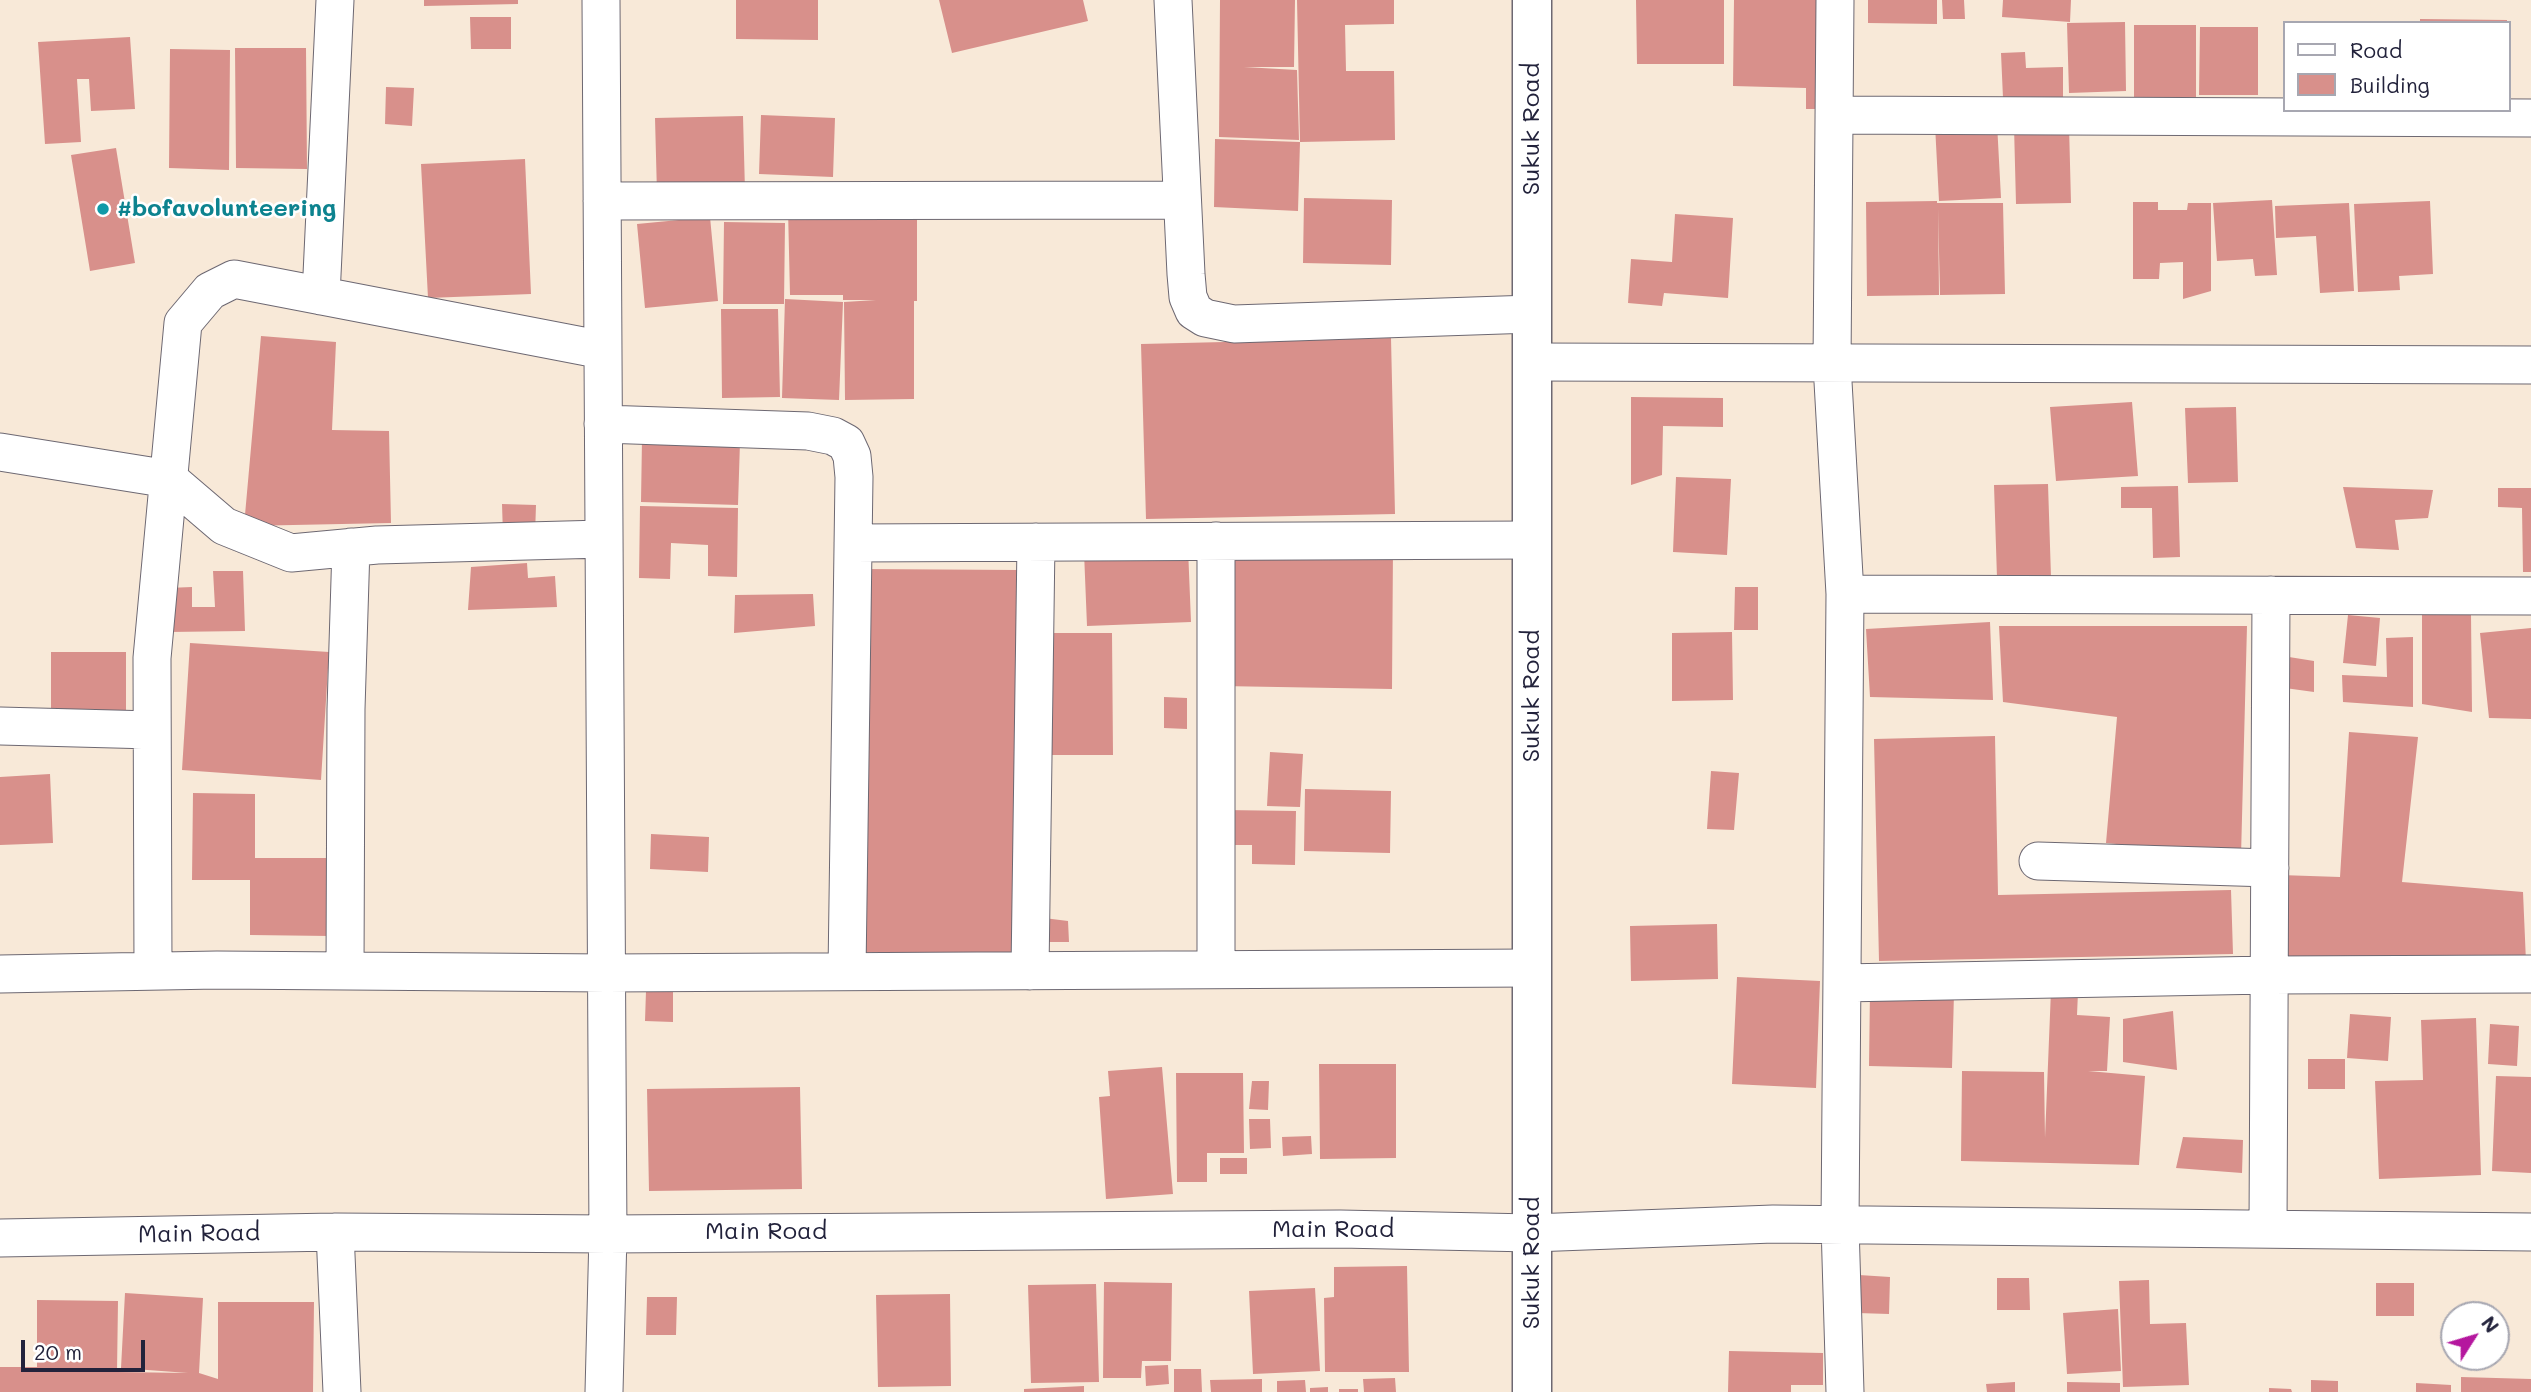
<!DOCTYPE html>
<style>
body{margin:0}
#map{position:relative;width:2531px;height:1392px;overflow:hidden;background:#f8e9d8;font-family:Mali,sans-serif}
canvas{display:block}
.legend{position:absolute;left:2283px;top:21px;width:228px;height:91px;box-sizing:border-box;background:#fff;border:2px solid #a7a7b1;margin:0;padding:9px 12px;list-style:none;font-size:21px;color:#22223b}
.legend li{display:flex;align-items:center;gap:14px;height:35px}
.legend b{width:35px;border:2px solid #a7a7b1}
.north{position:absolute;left:2440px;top:1301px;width:70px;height:70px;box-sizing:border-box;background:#fff;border:2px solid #a7a7b1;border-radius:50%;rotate:53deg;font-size:19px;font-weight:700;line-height:28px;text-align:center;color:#22223b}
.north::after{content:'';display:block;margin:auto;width:24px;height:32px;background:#b5179e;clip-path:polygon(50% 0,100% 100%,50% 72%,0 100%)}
.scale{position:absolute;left:21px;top:1340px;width:124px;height:32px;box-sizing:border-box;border:4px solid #22223b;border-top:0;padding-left:9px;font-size:21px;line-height:24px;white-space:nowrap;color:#22223b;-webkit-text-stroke:5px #fff;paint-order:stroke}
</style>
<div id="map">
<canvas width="2531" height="1392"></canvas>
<ul class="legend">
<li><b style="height:9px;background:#fff"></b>Road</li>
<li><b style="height:19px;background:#d8908b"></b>Building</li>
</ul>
<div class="north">N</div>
<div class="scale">20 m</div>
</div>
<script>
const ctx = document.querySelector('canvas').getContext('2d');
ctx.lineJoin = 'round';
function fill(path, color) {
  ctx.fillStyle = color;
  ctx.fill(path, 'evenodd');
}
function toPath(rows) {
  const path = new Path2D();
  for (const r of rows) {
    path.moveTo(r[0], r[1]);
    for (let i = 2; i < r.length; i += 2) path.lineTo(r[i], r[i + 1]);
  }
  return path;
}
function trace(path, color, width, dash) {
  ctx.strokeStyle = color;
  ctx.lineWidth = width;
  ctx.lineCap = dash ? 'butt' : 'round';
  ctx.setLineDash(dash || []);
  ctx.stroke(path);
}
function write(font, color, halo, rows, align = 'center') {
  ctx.font = font + ' Mali,sans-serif';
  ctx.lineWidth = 5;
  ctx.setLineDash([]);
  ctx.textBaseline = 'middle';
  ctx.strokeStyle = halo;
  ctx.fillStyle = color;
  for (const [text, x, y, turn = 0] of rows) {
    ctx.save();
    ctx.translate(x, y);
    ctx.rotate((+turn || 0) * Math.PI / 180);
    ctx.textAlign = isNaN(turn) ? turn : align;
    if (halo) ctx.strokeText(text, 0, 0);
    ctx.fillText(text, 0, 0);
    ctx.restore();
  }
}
fill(toPath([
 [424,0,518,0,518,4,424,6],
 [736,0,818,0,818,40,736,39],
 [939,0,1083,0,1088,21,952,53],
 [1220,0,1295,0,1294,67,1244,67,1297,70,1299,140,1219,137],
 [1297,0,1394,0,1394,24,1345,25,1346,71,1394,71,1395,140,1300,142,1298,211,1214,207,1215,139,1300,142],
 [1636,0,1724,0,1724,64,1637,64],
 [1734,0,1827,0,1826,109,1806,109,1806,88,1733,86],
 [1868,0,1937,0,1937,24,1868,23],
 [1942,0,1964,0,1965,19,1943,19],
 [2003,0,2071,0,2070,22,2002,17],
 [470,17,511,17,511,49,471,49],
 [2420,19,2507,20,2507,23,2420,23],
 [2125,22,2126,91,2069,93,2067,23],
 [2134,25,2196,25,2196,97,2134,97],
 [2200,27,2258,27,2258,95,2199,95],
 [130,37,135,109,91,111,89,79,77,79,81,142,45,144,38,42],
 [235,48,306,48,307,169,236,168],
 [170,49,230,50,229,170,169,168],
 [2025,52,2026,68,2063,67,2063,97,2003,98,2001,53],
 [386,87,414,88,412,126,385,124],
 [761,115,835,118,833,177,759,174],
 [743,116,745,191,657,194,655,118],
 [1997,123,2001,198,1939,201,1935,125],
 [2069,125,2071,203,2016,204,2014,126],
 [116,148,135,263,90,271,71,155],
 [525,159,531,294,428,298,421,164],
 [1304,198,1392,200,1391,265,1303,263],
 [2272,200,2277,275,2255,276,2253,259,2217,261,2213,203],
 [1937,201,1937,203,2003,203,2005,294,1940,295,1938,208,1939,295,1867,296,1866,202],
 [2430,201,2433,274,2399,276,2400,290,2358,292,2354,204],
 [2133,202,2158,202,2158,210,2187,210,2188,203,2211,203,2211,291,2183,299,2183,262,2160,263,2159,279,2133,279],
 [2349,203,2354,291,2320,293,2316,236,2276,238,2275,206],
 [917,208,917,301,914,301,914,399,845,400,844,302,876,300,843,300,843,295,790,295,788,209],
 [1675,214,1733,218,1728,298,1664,293,1662,306,1628,303,1631,259,1672,262],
 [710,217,718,301,645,308,637,224],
 [724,222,785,223,784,304,723,304],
 [785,299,843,302,839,400,782,398],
 [721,309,778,309,780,397,722,398],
 [261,336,336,342,332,430,389,431,391,523,244,526],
 [1391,338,1395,514,1146,519,1141,344],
 [1631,397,1723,398,1723,427,1663,426,1662,475,1631,485],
 [2132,402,2138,476,2056,481,2050,407],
 [2236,407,2238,482,2188,483,2185,408],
 [642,439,740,442,738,505,641,502],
 [1676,477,1731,479,1727,555,1673,552],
 [2048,484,2051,577,1997,578,1994,485],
 [2178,486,2180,557,2153,558,2152,508,2121,508,2121,487],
 [2343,487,2433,490,2428,518,2395,520,2399,550,2356,548],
 [2498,488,2531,488,2531,572,2523,572,2522,508,2498,507],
 [502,504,536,505,535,535,503,535],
 [640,506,738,508,737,577,708,576,708,545,671,543,670,579,639,578],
 [1222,545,1393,547,1392,689,1221,686],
 [1188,548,1191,622,1087,626,1084,552],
 [527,563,528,578,555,576,557,607,468,610,471,567],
 [862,569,1018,570,1019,953,863,952],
 [213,571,243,571,245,631,169,632,168,588,192,587,192,607,215,607],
 [1735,587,1758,587,1758,630,1734,630],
 [813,594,815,626,734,633,735,595],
 [2422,611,2471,614,2472,712,2422,704],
 [2348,615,2380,618,2376,666,2343,663],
 [1990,622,1993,700,1870,697,1866,629],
 [1999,626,2247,626,2241,856,2106,843,2117,717,2003,702],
 [2531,628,2531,719,2489,718,2480,633],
 [1732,632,1733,700,1672,701,1672,633],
 [1042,633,1112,633,1113,755,1043,755],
 [2413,637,2413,707,2343,702,2342,675,2387,677,2386,638],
 [190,643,329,652,321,780,182,770],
 [51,652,126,652,126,715,51,714],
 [2289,657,2314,661,2314,692,2285,688],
 [1164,697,1187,698,1187,729,1164,728],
 [2349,732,2418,737,2402,882,2523,892,2526,962,2276,963,2280,875,2340,877],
 [1995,736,1998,895,2231,890,2233,954,1879,961,1874,739],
 [1270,752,1303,754,1300,807,1267,806],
 [1711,771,1739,773,1734,830,1707,829],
 [50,774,53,843,0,845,0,777],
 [1305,789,1391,791,1390,853,1304,851],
 [193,793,255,794,255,858,330,858,330,936,250,935,250,880,192,880],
 [1224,810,1296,811,1295,865,1252,864,1252,845,1224,845],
 [651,834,709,837,708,872,650,869],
 [1044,918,1068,921,1069,942,1042,942],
 [1717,924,1718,979,1631,981,1630,926],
 [1737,977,1820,981,1816,1088,1732,1084],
 [2051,990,2078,992,2077,1015,2110,1017,2107,1071,2088,1071,2145,1076,2139,1165,1961,1161,1962,1071,2044,1072,2045,1138],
 [646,991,673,992,673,1022,645,1021],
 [1870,991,1954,993,1952,1068,1869,1066],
 [2173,1011,2177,1070,2123,1062,2123,1019],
 [2350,1014,2391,1017,2388,1061,2347,1058],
 [2476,1018,2481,1175,2379,1179,2375,1081,2423,1080,2421,1020],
 [2490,1024,2519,1026,2517,1066,2488,1064],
 [2308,1059,2345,1059,2345,1089,2308,1089],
 [1319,1064,1396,1064,1396,1158,1320,1159],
 [1162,1067,1173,1194,1106,1199,1099,1097,1110,1096,1108,1071],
 [1176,1073,1243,1073,1244,1153,1207,1153,1207,1182,1177,1182],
 [2496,1076,2531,1077,2531,1173,2492,1171],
 [1252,1081,1269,1081,1268,1110,1249,1109],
 [800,1087,802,1189,649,1191,647,1089],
 [1249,1119,1270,1119,1271,1148,1250,1149],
 [1311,1136,1312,1154,1283,1156,1282,1137],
 [2183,1137,2243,1140,2242,1173,2176,1168],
 [1220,1158,1247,1158,1247,1174,1220,1174],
 [1407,1266,1409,1372,1325,1372,1324,1298,1334,1297,1334,1267],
 [1859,1275,1890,1277,1889,1314,1857,1313],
 [1997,1278,2029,1278,2030,1310,1997,1310],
 [2149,1280,2150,1324,2186,1323,2189,1385,2123,1387,2119,1281],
 [1104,1282,1172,1283,1171,1361,1142,1361,1141,1378,1103,1378],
 [2376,1283,2414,1283,2414,1316,2376,1316],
 [1096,1284,1099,1382,1031,1383,1028,1285],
 [1315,1288,1320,1371,1253,1374,1249,1291],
 [125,1293,203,1298,199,1373,218,1379,218,1302,314,1302,313,1392,0,1392,0,1367,37,1367,37,1300,118,1301,117,1372,188,1373,121,1368],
 [950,1294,951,1386,878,1387,876,1295],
 [647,1297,677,1297,676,1335,646,1335],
 [2118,1309,2121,1371,2067,1374,2063,1313],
 [1729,1351,1823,1353,1823,1385,1791,1385,1791,1392,1728,1392],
 [1168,1365,1169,1384,1146,1386,1145,1366],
 [1174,1369,1201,1369,1202,1392,1174,1392],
 [2461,1377,2531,1379,2531,1392,2461,1392],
 [1395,1378,1396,1392,1364,1392,1363,1379],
 [1262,1379,1262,1392,1211,1392,1210,1380],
 [1305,1380,1306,1392,1277,1392,1277,1381],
 [2311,1380,2338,1381,2338,1392,2311,1392],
 [2015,1382,2015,1392,1987,1392,1986,1384],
 [2067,1382,2120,1383,2120,1392,2067,1392],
 [2416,1383,2451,1385,2451,1392,2416,1392],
 [1084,1386,1084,1392,1024,1392,1024,1389],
 [1328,1387,1328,1392,1310,1392,1310,1388],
 [2269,1388,2291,1389,2292,1392,2269,1392],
 [1339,1389,1358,1389,1358,1392,1339,1392]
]), '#d8908b');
const street = toPath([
 [601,0,608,1234,604,1392],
 [1173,0,1186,274,1188,297,1194,311,1205,318,1234,324,1532,314],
 [1835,0,1832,364,1845,594,1840,1225,1845,1392],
 [1834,115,2531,118],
 [602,201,1182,200],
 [321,296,335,0],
 [1532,362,2531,365],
 [603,424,808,431,833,436,846,443,852,456,854,477,847,971],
 [0,452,169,479,224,526,291,553,377,545,603,539],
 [1216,541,1216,969],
 [853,543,1532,540],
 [1845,594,2531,596],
 [0,726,152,730],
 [2038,861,2270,868],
 [153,971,152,658,183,323,210,291,234,279,603,350],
 [345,971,346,709,351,547],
 [1030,971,1036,542],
 [0,974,217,970,607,973,1532,968],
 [1842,983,2269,975,2531,974],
 [2268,1229,2271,595],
 [335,1232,342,1392],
 [0,1238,335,1232,608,1234,1340,1229,1532,1233,1773,1224,2531,1232]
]);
const secondary = toPath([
 [1532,0,1532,1392]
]);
trace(street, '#6d6872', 39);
trace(secondary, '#6d6872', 41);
trace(street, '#fff', 37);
trace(secondary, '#fff', 38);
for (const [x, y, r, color] of [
 [103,209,7,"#0f9aa8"]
]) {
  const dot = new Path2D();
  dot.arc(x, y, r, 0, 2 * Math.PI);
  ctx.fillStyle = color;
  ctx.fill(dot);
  trace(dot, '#fff', 2.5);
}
write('24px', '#22223b', '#fff', [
 ["Sukuk Road",1532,129,-90],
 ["Sukuk Road",1532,696,-90],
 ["Main Road",1333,1230],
 ["Main Road",766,1232],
 ["Main Road",199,1234,-1],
 ["Sukuk Road",1532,1263,-90]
]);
write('bold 24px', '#0d838f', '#fff', [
 ["#bofavolunteering",117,209]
], 'left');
</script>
